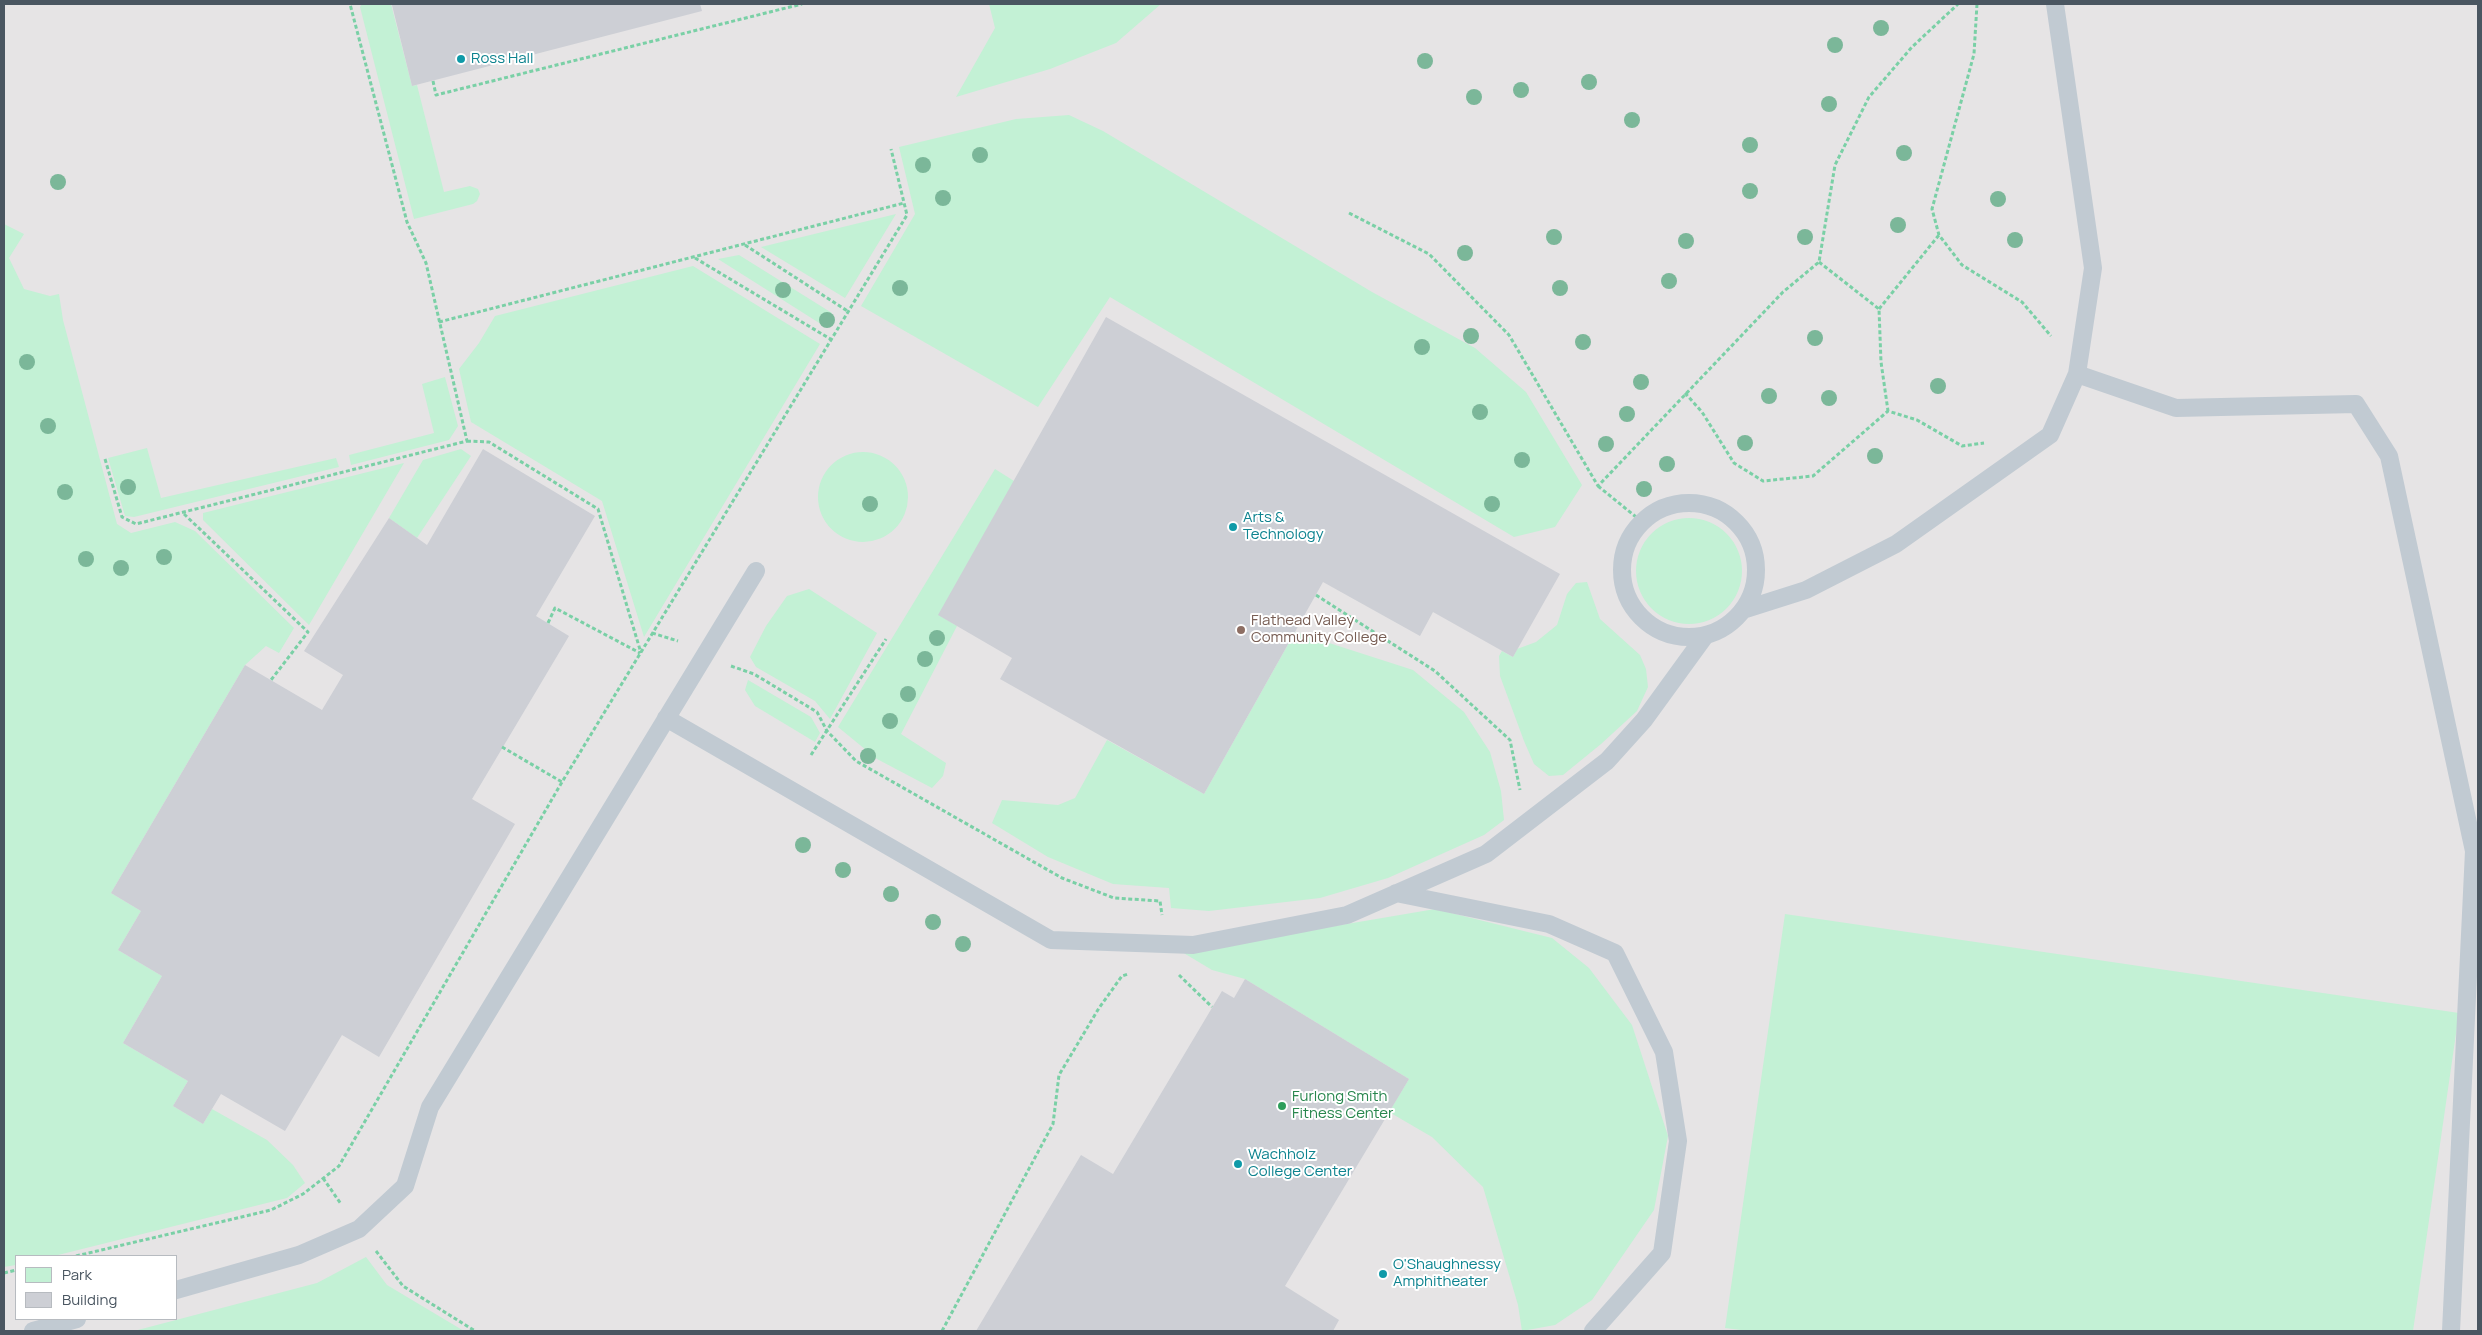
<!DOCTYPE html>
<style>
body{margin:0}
#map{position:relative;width:2482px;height:1335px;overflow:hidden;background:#f5f3f3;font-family:Manrope,sans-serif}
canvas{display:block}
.frame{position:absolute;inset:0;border:5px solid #4a5661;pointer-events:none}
.legend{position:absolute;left:15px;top:1255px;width:162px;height:65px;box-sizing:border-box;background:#fff;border:1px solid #b7bbc0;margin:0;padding:6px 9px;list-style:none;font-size:15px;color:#4a5661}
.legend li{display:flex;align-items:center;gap:10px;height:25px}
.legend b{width:25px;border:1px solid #b7bbc0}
</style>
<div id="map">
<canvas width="2482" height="1335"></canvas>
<div class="frame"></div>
<ul class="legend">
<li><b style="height:14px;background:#c3f1d5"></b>Park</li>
<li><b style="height:14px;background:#cdcfd5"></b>Building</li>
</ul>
</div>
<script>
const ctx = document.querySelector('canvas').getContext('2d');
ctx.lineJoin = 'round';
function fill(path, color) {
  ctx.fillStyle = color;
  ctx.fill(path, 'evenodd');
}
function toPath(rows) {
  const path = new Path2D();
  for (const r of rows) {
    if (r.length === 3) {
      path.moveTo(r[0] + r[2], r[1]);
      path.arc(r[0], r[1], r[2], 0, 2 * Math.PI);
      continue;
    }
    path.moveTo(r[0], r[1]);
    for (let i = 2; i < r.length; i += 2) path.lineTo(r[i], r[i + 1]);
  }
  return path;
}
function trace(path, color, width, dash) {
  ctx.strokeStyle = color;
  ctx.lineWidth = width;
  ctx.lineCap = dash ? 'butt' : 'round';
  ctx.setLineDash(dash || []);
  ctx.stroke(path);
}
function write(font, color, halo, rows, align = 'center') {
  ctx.font = font + ' Manrope,sans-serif';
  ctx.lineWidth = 4;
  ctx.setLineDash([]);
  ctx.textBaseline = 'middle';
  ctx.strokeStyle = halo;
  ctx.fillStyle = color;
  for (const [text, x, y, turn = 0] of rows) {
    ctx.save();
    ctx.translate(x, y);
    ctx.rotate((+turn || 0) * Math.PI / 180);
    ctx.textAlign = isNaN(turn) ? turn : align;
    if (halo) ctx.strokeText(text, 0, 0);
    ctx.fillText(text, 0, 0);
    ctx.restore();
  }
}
fill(toPath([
 [4,4,2478,4,2478,1331,4,1331],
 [16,1256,176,1256,176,1319,16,1319]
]), '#e6e4e5');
fill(toPath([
 [362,4,391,4,412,86,417,85,444,192,470,186,478,189,480,194,477,201,473,204,414,219,360,7],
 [989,4,1161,4,1116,43,1050,69,956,97,995,28],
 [1069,115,1103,131,1372,292,1475,348,1526,392,1582,485,1555,527,1514,537,1110,297,1038,407,861,306,915,214,899,147,1016,119],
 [896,214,845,298,761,247],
 [4,224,24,234,9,258,24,289,50,296,59,294,63,320,117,524,131,533,175,522,195,531,294,628,279,653,266,646,245,665,111,893,141,911,118,950,162,976,123,1043,188,1081,173,1106,203,1124,212,1109,267,1140,293,1165,305,1183,287,1198,54,1256,16,1256,16,1265,4,1267],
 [739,255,832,313,824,326,718,259],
 [693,266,820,344,644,637,602,501,471,422,459,369,479,343,495,316],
 [445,377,458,426,449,440,351,465,349,455,434,433,422,384],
 [147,448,161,498,336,458,339,467,134,517,125,516,108,458],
 [461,449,471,456,417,538,389,518,423,460],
 [863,497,45],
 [404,463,309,625,203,520,203,513],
 [995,469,1014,481,939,615,957,626,901,734,946,763,943,776,932,788,877,759,838,727],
 [1689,571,53],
 [1587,582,1600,619,1640,655,1646,669,1648,687,1637,711,1601,744,1563,775,1549,776,1534,764,1524,741,1500,676,1499,656,1502,651,1513,657,1517,649,1536,642,1557,625,1567,594,1576,583],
 [809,589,877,633,830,719,815,701,756,667,750,657,766,626,787,596],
 [1295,632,1413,670,1464,712,1490,752,1501,791,1504,820,1484,835,1388,878,1320,898,1209,911,1171,908,1169,888,1113,884,1048,857,992,823,1002,800,1058,805,1075,798,1107,740,1204,794],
 [748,680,811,717,820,733,815,742,755,706,745,690],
 [1435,909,1552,938,1589,968,1632,1025,1668,1136,1654,1210,1592,1300,1555,1325,1522,1331,1518,1305,1483,1187,1432,1137,1389,1112,1409,1079,1245,979,1212,970,1182,952],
 [1785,914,2459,1013,2413,1331,1749,1331,1725,1328],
 [366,1257,387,1285,464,1331,134,1331,317,1283]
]), '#c3f1d5');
fill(toPath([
 [398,4,700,4,702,11,412,86,392,5],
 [1106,317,1560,574,1513,657,1433,612,1420,636,1323,582,1204,794,1000,679,1012,658,938,615],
 [483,449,595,516,536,616,569,636,472,799,515,824,379,1057,342,1035,285,1131,221,1094,203,1124,173,1106,188,1081,123,1043,162,976,118,950,141,911,111,893,245,665,322,710,343,675,304,651,389,518,427,545],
 [1245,979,1409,1079,1285,1286,1339,1320,1333,1331,976,1331,1081,1155,1113,1174,1222,991,1234,998]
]), '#cdcfd5');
trace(toPath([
 [1977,4,1974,54,1932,209,1939,235,1962,265,2022,302,2051,336],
 [433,81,436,95,802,4],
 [1349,213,1429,254,1509,335,1598,486,1783,292,1819,262,1835,165,1869,97,1912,47,1958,4],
 [745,245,849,312],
 [695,258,832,340],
 [1819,262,1879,309,1881,362,1888,411],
 [1879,309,1939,235],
 [439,322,904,203],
 [1685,393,1702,412,1734,463,1763,481,1813,476,1888,411,1917,420,1962,446,1984,443],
 [467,441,489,442,598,509,641,653],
 [105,459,122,517,136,524,467,441,426,263,407,222,350,4],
 [1598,486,1641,521],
 [184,514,308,632,271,680],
 [1316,595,1435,671,1510,740,1520,790],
 [548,623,555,608,640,653],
 [652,633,678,641],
 [731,666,754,674,817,712,827,731,856,761,1062,878,1114,898,1160,901,1162,915],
 [502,747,562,782],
 [811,755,886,639],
 [1179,975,1212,1007],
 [323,1178,341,1204],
 [376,1251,403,1286,475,1331],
 [76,1256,271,1210,303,1194,339,1166,562,782,907,215,891,149],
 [4,1273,16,1270],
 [942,1331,1053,1124,1059,1075,1099,1008,1122,976,1128,974]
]), '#7ad0a6', 3, [4, 2.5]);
trace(toPath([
 [2077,374,2176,408,2356,404,2389,456,2474,851,2451,1331],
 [1689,570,67],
 [1743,610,1806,590,1896,544,2050,435,2077,374,2093,268,2055,4],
 [666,718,1051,940,1193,945,1347,915,1486,854,1607,761,1644,720,1705,636],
 [1396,893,1549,924,1615,953,1664,1052,1678,1141,1662,1253,1593,1331],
 [176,1290,299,1255,359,1229,405,1186,430,1107,756,571],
 [33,1331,77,1319]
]), '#c1cad2', 18);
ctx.fillStyle = '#7bb799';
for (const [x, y] of [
 [1881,28],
 [1835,45],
 [1425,61],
 [1589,82],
 [1521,90],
 [1474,97],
 [1829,104],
 [1632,120],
 [1750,145],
 [1904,153],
 [980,155],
 [923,165],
 [58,182],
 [1750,191],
 [943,198],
 [1998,199],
 [1898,225],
 [1554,237],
 [1805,237],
 [2015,240],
 [1686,241],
 [1465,253],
 [1669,281],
 [900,288],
 [1560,288],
 [783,290],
 [827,320],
 [1471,336],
 [1815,338],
 [1583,342],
 [1422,347],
 [27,362],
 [1641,382],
 [1938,386],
 [1769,396],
 [1829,398],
 [1480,412],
 [1627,414],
 [48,426],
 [1745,443],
 [1606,444],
 [1875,456],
 [1522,460],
 [1667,464],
 [128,487],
 [1644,489],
 [65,492],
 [870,504],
 [1492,504],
 [164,557],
 [86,559],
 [121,568],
 [937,638],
 [925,659],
 [908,694],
 [890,721],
 [868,756],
 [803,845],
 [843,870],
 [891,894],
 [933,922],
 [963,944]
]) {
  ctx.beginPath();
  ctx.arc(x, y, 8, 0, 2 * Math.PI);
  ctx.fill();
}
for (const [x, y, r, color] of [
 [461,59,5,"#0f9aa8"],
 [1233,527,5,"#0f9aa8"],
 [1241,630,5,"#8d6e63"],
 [1282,1106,5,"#2e9e5b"],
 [1238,1164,5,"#0f9aa8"],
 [1383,1274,5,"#0f9aa8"]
]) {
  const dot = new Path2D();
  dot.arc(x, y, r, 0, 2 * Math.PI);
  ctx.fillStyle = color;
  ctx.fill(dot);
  trace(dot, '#fff', 2);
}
write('15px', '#0d838f', '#fff', [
 ["Ross Hall",471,59],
 ["Arts &",1243,518],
 ["Technology",1243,535],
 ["Wachholz",1248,1155],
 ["College Center",1248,1172],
 ["O'Shaughnessy",1393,1265],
 ["Amphitheater",1393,1282]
], 'left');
write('15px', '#785e54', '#fff', [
 ["Flathead Valley",1251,621],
 ["Community College",1251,638]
], 'left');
write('15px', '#27864d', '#fff', [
 ["Furlong Smith",1292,1097],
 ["Fitness Center",1292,1114]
], 'left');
</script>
